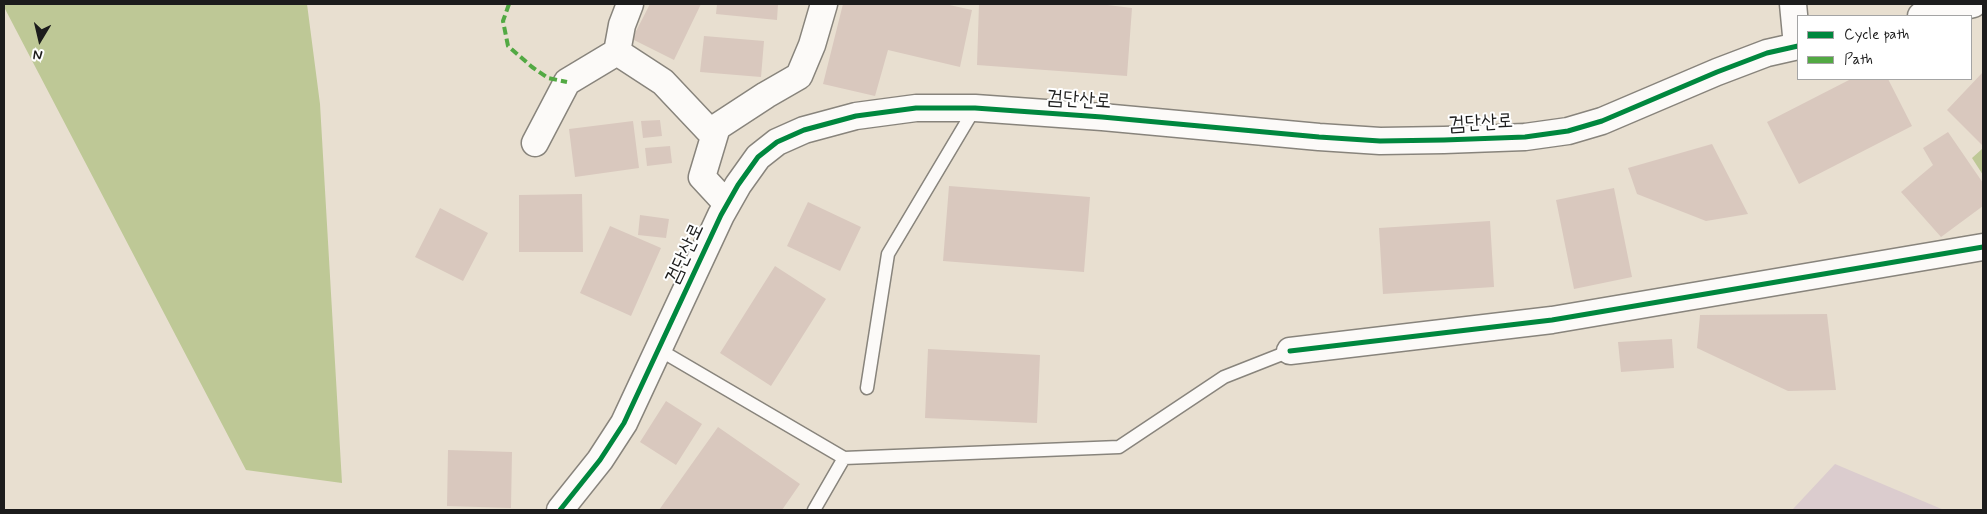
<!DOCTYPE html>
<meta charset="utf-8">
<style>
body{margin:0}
#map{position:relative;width:1987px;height:514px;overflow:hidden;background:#e8dfd0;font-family:Mynerve,sans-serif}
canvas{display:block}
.frame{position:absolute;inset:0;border:5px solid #1c1c1c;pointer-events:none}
.legend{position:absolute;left:1797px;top:15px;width:175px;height:65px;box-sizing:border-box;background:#fff;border:1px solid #a4a4a4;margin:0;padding:6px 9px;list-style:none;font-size:15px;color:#1c1c1c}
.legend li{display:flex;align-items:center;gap:10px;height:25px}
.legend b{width:25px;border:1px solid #a4a4a4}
.north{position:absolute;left:15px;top:15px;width:50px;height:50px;-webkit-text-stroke:4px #fff;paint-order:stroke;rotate:189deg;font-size:14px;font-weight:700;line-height:20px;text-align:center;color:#1c1c1c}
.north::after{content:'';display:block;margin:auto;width:18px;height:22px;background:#1c1c1c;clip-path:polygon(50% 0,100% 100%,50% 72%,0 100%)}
</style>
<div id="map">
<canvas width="1987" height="514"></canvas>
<div class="frame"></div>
<ul class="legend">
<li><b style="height:6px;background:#00873e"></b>Cycle path</li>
<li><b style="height:6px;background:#52a943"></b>Path</li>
</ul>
<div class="north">N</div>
</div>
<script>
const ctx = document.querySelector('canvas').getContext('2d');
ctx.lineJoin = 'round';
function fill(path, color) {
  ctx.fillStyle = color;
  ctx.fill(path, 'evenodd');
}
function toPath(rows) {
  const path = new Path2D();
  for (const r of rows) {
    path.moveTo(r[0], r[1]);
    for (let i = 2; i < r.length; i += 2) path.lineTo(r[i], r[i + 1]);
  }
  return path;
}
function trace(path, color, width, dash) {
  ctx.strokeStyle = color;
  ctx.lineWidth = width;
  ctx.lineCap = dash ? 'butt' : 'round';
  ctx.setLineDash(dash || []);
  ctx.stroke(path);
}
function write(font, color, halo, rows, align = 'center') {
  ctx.font = font + ' Mynerve,"Poor Story",sans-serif';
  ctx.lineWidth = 4;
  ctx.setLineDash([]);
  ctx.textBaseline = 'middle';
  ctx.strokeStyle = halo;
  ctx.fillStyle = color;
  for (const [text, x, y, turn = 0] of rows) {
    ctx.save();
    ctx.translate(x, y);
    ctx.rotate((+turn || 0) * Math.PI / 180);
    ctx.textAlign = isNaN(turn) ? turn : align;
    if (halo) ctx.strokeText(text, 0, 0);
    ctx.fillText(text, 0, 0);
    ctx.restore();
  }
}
fill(toPath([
 [1835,464,1944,510,1792,510]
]), '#dbccce');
fill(toPath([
 [4,4,307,4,320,104,342,483,246,470,4,7],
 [1982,149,1983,150,1983,175,1972,158]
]), '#bec896');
fill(toPath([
 [650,4,701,4,674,60,632,39],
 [717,4,778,4,777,20,716,14],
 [843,4,945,4,972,10,960,67,888,50,875,96,823,84],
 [979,4,1099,4,1132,8,1127,76,977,65],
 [704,36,764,41,761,77,700,72],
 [1983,72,1983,146,1947,110],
 [1851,79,1888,79,1912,126,1799,184,1767,122],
 [660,120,662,136,643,138,641,121],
 [633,121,639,168,575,177,569,129],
 [1948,132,1983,183,1983,206,1941,237,1901,192,1933,165,1923,148],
 [1712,144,1748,214,1706,221,1637,194,1628,168],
 [670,146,672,163,647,166,645,148],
 [949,186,1090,197,1084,272,943,261],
 [1614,188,1632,277,1574,289,1556,200],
 [582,194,583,252,519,252,519,195],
 [808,202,861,227,840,271,787,246],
 [440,208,488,233,463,281,415,257],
 [640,215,669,219,666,238,638,235],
 [1490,221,1494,287,1383,294,1379,228],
 [610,226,661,248,631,316,580,293],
 [775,266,826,299,771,386,720,353],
 [1827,314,1836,390,1788,391,1697,348,1700,315],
 [1672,339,1674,368,1621,372,1618,342],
 [928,349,1040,355,1037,423,925,418],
 [666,401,702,424,676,465,640,442],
 [718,427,800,484,782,510,659,510],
 [448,450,512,452,511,508,447,506]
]), '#d9c8be');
const lane = toPath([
 [658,349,844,458,1119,447,1224,377,1290,351],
 [867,388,888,254,975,108],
 [814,510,844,458]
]);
const street = toPath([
 [630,4,622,25,617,52,663,82,714,136],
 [1793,4,1797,46],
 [1921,16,1973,4],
 [535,143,567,82,617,52],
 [727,204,702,177,717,127,766,95,799,76,812,45,824,4],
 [1290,351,1552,320,1983,247],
 [560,510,600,460,624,423,721,215,738,185,758,157,777,142,804,130,856,116,916,108,975,108,1102,117,1319,137,1380,141,1444,140,1525,137,1568,131,1602,121,1717,72,1767,53,1798,46]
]);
trace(lane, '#88847c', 15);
trace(street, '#88847c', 29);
trace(lane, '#fcfaf8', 12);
trace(street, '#fcfaf8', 26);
trace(toPath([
 [509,4,503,21,508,46,532,67,548,78,567,82]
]), '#52a943', 4, [8, 4]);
trace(toPath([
 [1290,351,1552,320,1983,247],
 [560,510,600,460,624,423,721,215,738,185,758,157,777,142,804,130,856,116,916,108,975,108,1102,117,1319,137,1380,141,1444,140,1525,137,1568,131,1602,121,1717,72,1767,53,1798,46]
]), '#00873e', 5);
write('20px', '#1c1c1c', '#fff', [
 ["검단산로",1079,101,4],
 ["검단산로",1481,124,-3],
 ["검단산로",686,254,-65]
]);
</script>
